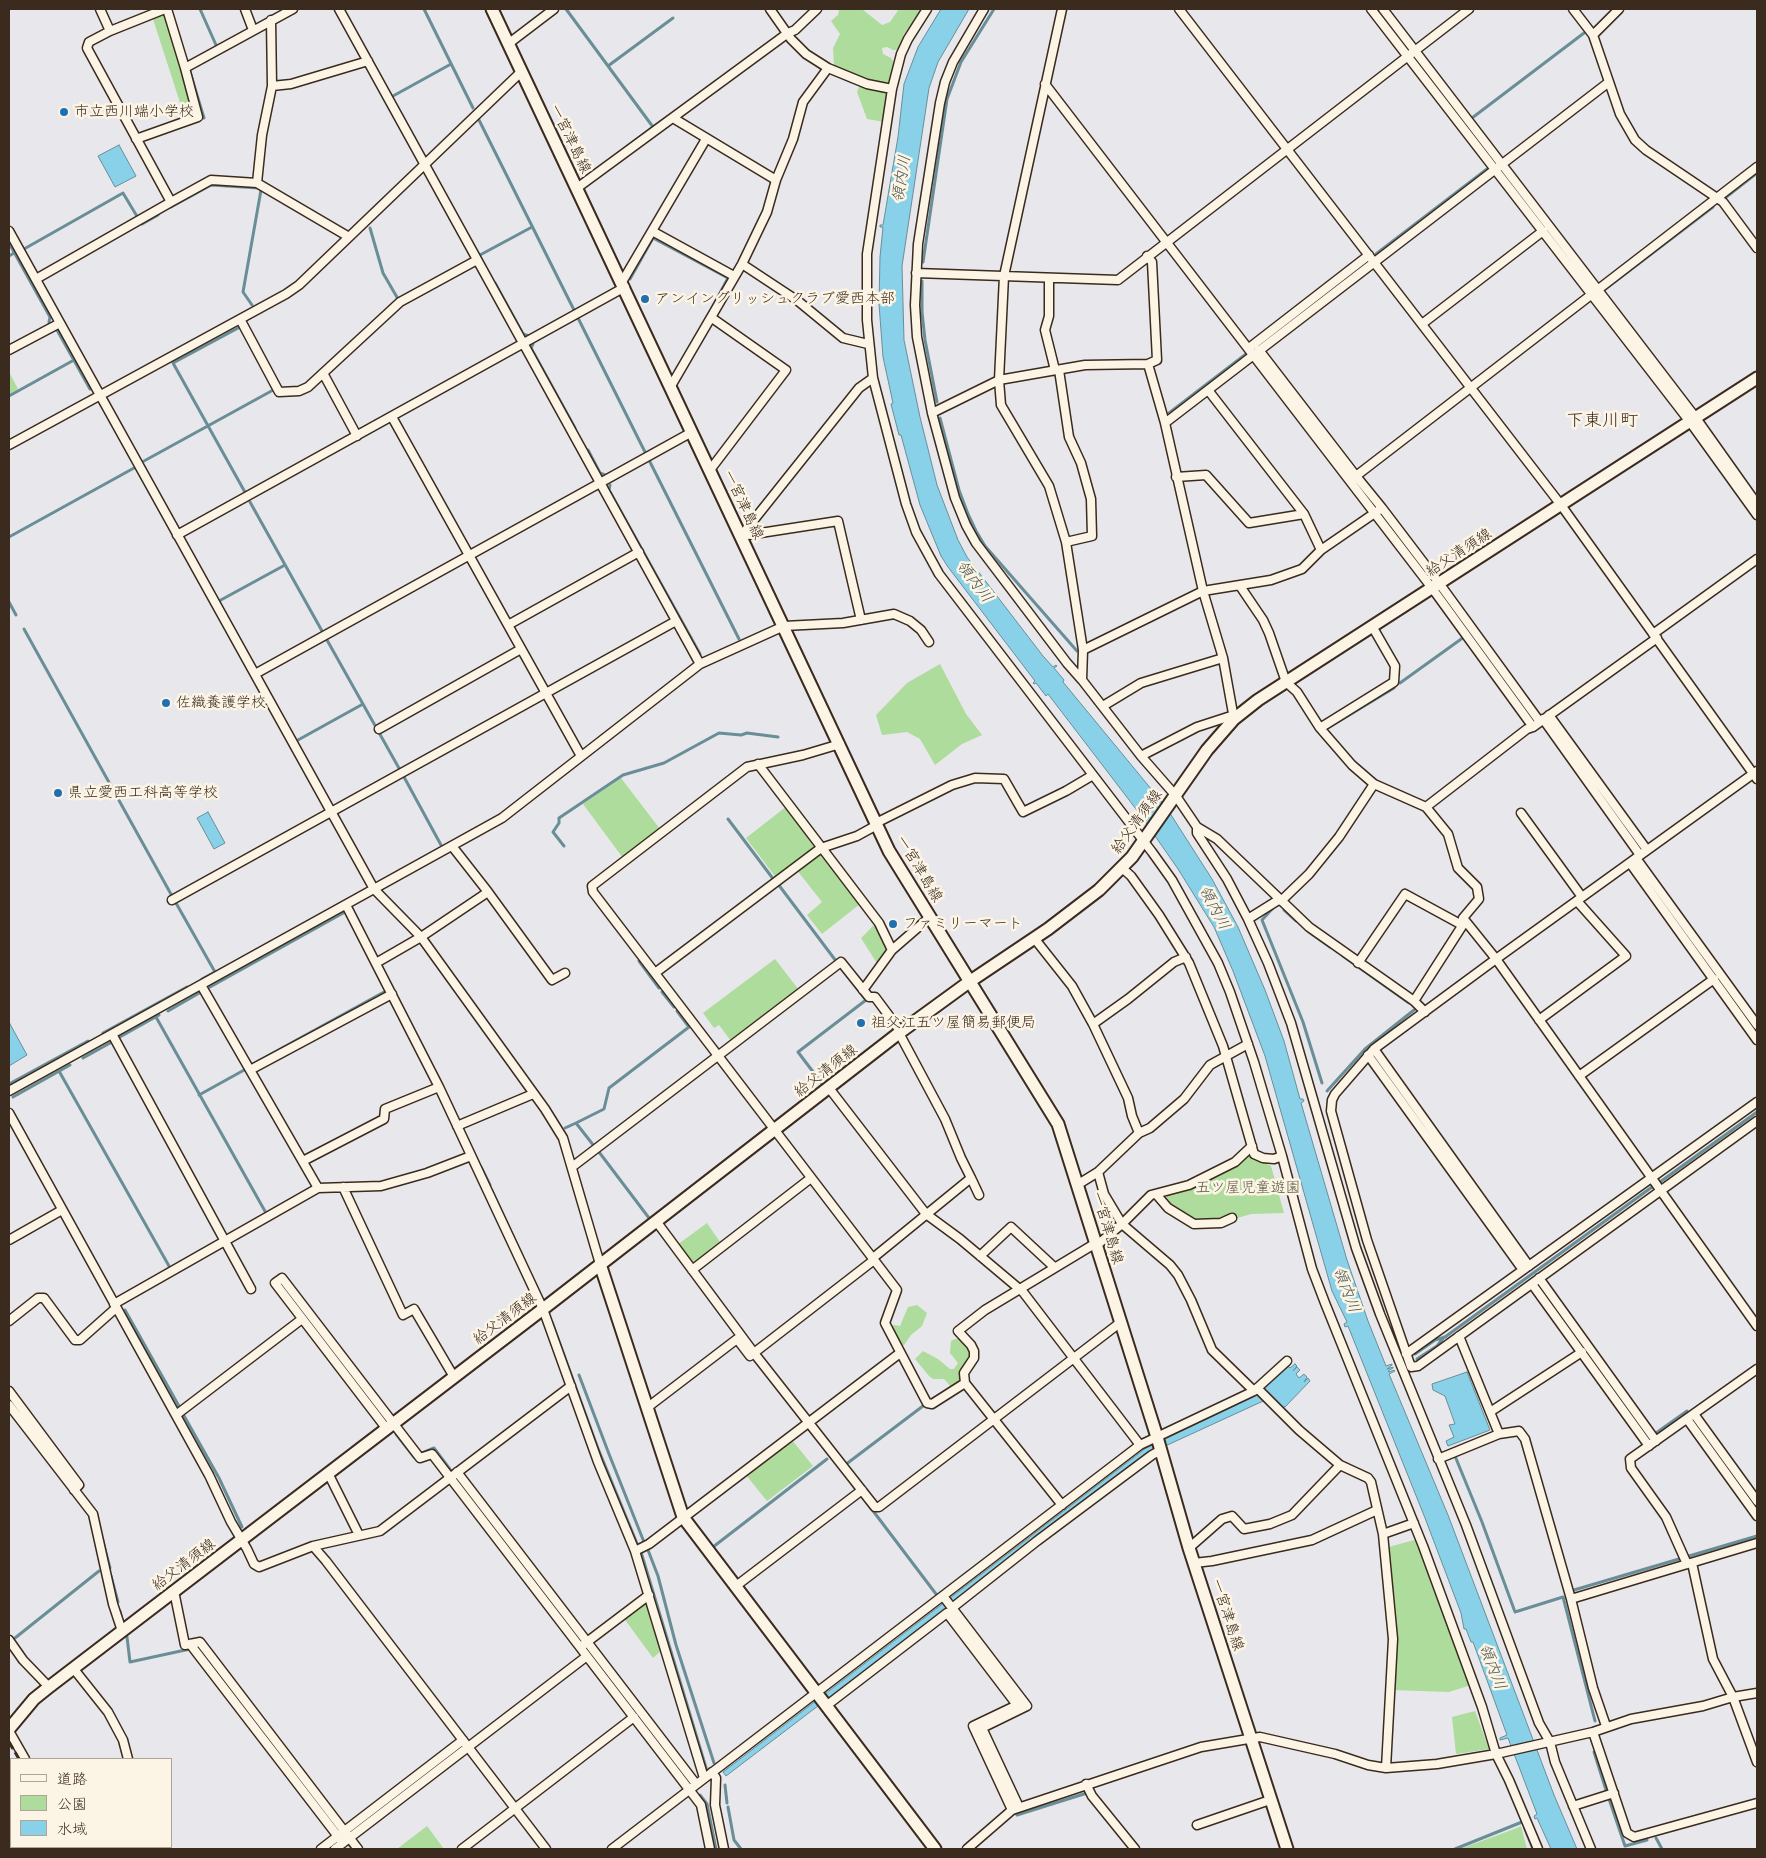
<!DOCTYPE html>
<meta charset="utf-8">
<style>
body{margin:0}
#map{position:relative;width:1766px;height:1858px;overflow:hidden;background:#e8e7eb;font-family:"Shantell Sans","Klee One",sans-serif}
canvas{display:block}
.frame{position:absolute;inset:0;border:10px solid #3b2a1e;pointer-events:none}
.legend{position:absolute;left:10px;top:1758px;width:162px;height:90px;box-sizing:border-box;background:#fcf5e5;border:1px solid #afa495;margin:0;padding:6px 9px;list-style:none;font-size:15px;color:#3b2a1e}
.legend li{display:flex;align-items:center;gap:10px;height:25px}
.legend b{width:25px;border:1px solid #afa495}
</style>
<div id="map">
<canvas width="1766" height="1858"></canvas>
<div class="frame"></div>
<ul class="legend">
<li><b style="height:6px;background:#fcf5e5"></b>道路</li>
<li><b style="height:14px;background:#aedc9c"></b>公園</li>
<li><b style="height:14px;background:#88d1e8"></b>水域</li>
</ul>
</div>
<script>
const ctx = document.querySelector('canvas').getContext('2d');
ctx.lineJoin = 'round';
function fill(path, color) {
  ctx.fillStyle = color;
  ctx.fill(path, 'evenodd');
}
function toPath(rows) {
  const path = new Path2D();
  for (const r of rows) {
    path.moveTo(r[0], r[1]);
    for (let i = 2; i < r.length; i += 2) path.lineTo(r[i], r[i + 1]);
  }
  return path;
}
function trace(path, color, width, dash) {
  ctx.strokeStyle = color;
  ctx.lineWidth = width;
  ctx.lineCap = dash ? 'butt' : 'round';
  ctx.setLineDash(dash || []);
  ctx.stroke(path);
}
function write(font, color, halo, rows, align = 'center') {
  ctx.font = font + ' "Shantell Sans","Klee One",sans-serif';
  ctx.lineWidth = 5;
  ctx.setLineDash([]);
  ctx.textBaseline = 'middle';
  ctx.strokeStyle = halo;
  ctx.fillStyle = color;
  for (const [text, x, y, turn = 0] of rows) {
    ctx.save();
    ctx.translate(x, y);
    ctx.rotate((+turn || 0) * Math.PI / 180);
    ctx.textAlign = isNaN(turn) ? turn : align;
    if (halo) ctx.strokeText(text, 0, 0);
    ctx.fillText(text, 0, 0);
    ctx.restore();
  }
}
fill(toPath([
 [839,9,862,9,882,25,890,22,899,9,923,9,903,35,903,41,898,50,893,50,887,47,882,48,883,54,891,58,896,66,888,85,876,83,842,71,834,65,833,48,840,34,831,21,838,15],
 [163,12,167,14,193,109,189,117,185,118,152,16],
 [860,84,889,91,885,122,867,119,857,92],
 [9,372,18,389,9,395],
 [940,664,966,714,982,735,962,744,935,765,920,739,907,732,882,735,876,715,907,683],
 [621,778,660,829,623,858,583,804],
 [787,806,817,846,817,848,777,879,746,838],
 [821,852,860,904,822,934,807,915,822,902,796,869],
 [876,923,889,950,878,965,861,938],
 [775,959,799,990,731,1041,719,1025,714,1028,703,1013],
 [1250,1155,1271,1166,1284,1213,1251,1214,1234,1219,1199,1221,1189,1218,1170,1207,1165,1200,1168,1194,1192,1188,1240,1164],
 [707,1223,722,1245,695,1265,692,1265,677,1245],
 [917,1305,927,1313,922,1326,911,1335,904,1345,900,1344,889,1327,894,1325,900,1326,908,1307],
 [955,1339,961,1339,971,1350,971,1355,962,1380,951,1387,944,1379,933,1379,929,1376,915,1359,923,1351,938,1359,950,1369,954,1369,958,1363,950,1353,951,1341],
 [792,1440,813,1466,767,1501,746,1475],
 [1418,1539,1471,1685,1449,1692,1392,1690,1385,1548],
 [646,1599,662,1650,653,1658,623,1617],
 [1475,1711,1489,1749,1456,1754,1452,1717],
 [427,1826,444,1849,397,1849],
 [1521,1826,1527,1849,1460,1849,1517,1828]
]), '#aedc9c');
const water = toPath([
 [941,9,969,9,938,62,929,88,902,266,904,340,920,417,937,485,958,540,967,557,1043,656,1053,667,1056,665,1057,666,1054,668,1064,680,1063,682,1166,807,1212,879,1238,927,1265,990,1284,1041,1300,1099,1303,1099,1304,1101,1301,1103,1347,1260,1368,1321,1386,1366,1392,1364,1392,1365,1387,1369,1393,1367,1393,1368,1388,1371,1389,1372,1394,1370,1395,1371,1389,1374,1448,1515,1554,1795,1577,1849,1551,1849,1537,1818,1535,1819,1534,1816,1537,1814,1508,1738,1500,1740,1500,1738,1507,1735,1473,1642,1471,1642,1466,1629,1464,1629,1461,1613,1425,1518,1348,1326,1345,1327,1344,1324,1347,1322,1332,1291,1265,1056,1233,971,1214,927,1178,869,1139,813,1048,694,1046,696,1036,683,1034,684,1033,683,1035,681,948,567,941,556,920,505,901,435,899,435,891,404,893,403,883,357,879,304,880,257,883,227,880,227,880,225,883,225,898,137,904,84,918,47,941,9],
 [119,145,136,176,115,187,98,156,119,145],
 [208,812,225,843,214,849,197,818,208,812],
 [10,1024,27,1055,9,1066,9,1025,10,1024],
 [1295,1364,1297,1366,1293,1371,1297,1367,1300,1370,1296,1374,1299,1378,1304,1374,1307,1377,1304,1382,1308,1378,1310,1381,1285,1407,1282,1407,1273,1398,1261,1402,1150,1453,726,1776,723,1772,1146,1448,1255,1396,1288,1366,1290,1368,1295,1364],
 [1467,1372,1490,1430,1448,1446,1446,1441,1454,1437,1449,1425,1455,1424,1445,1396,1433,1390,1432,1384,1467,1372]
]);
fill(water, '#88d1e8');
trace(water, '#698e97', 1);
trace(toPath([
 [200,9,216,45],
 [424,9,473,108],
 [566,9,653,127,628,146],
 [1377,9,1408,48],
 [1415,57,1495,163],
 [608,66,673,18],
 [190,72,204,118],
 [393,96,451,64],
 [1472,118,1584,33],
 [479,120,574,310],
 [653,127,694,98],
 [1501,170,1591,287],
 [1725,198,1757,173],
 [171,207,211,185,259,188,261,190,243,292,252,305],
 [142,224,158,215],
 [370,228,383,273,398,299],
 [9,243,50,317,49,322],
 [24,249,123,193,138,218],
 [1376,254,1487,169],
 [480,255,532,227],
 [9,256,14,253],
 [923,262,947,99,961,62,994,9],
 [630,279,653,238,728,278,712,308],
 [922,281,922,312,925,340,937,402],
 [495,283,523,334,529,336],
 [1604,290,1713,207],
 [1597,295,1618,323],
 [578,318,645,452],
 [240,327,173,363,246,494],
 [53,329,57,330,90,389],
 [533,344,531,348,575,428],
 [1260,357,1375,507],
 [9,396,74,360],
 [1169,413,1246,354],
 [940,418,959,490,968,514,976,531,985,546,1077,651],
 [588,450,600,473,605,475],
 [144,461,275,389],
 [650,462,739,639],
 [610,485,609,490,700,654],
 [250,502,322,631],
 [1380,514,1429,578],
 [9,537,134,468],
 [1442,593,1533,720],
 [219,601,285,565],
 [9,602,16,615],
 [24,629,172,896],
 [327,640,400,770],
 [1400,683,1464,637],
 [1326,729,1394,688],
 [298,740,363,704],
 [404,777,441,845],
 [1602,794,1641,849],
 [728,819,774,880],
 [564,846,553,832,559,823,559,818,623,775,664,763,719,733,741,735,747,733,778,737],
 [778,884,836,961],
 [176,903,215,972,202,979],
 [1273,908,1262,920,1303,1022,1322,1083],
 [1284,910,1296,921],
 [1672,914,1757,1033],
 [1309,932,1330,947],
 [1343,956,1409,1003],
 [639,961,659,988],
 [210,987,345,912],
 [662,992,674,1007],
 [168,1011,201,992],
 [156,1017,266,1213],
 [103,1033,187,987],
 [118,1038,159,1015],
 [83,1058,110,1043],
 [253,1064,384,992],
 [59,1071,169,1266],
 [9,1084,88,1041],
 [823,1085,798,1052,866,1000,842,969],
 [1327,1091,1365,1049,1414,1010],
 [199,1095,246,1069],
 [13,1097,70,1065],
 [565,1128,576,1123],
 [594,1146,576,1123,604,1109,609,1088,689,1027,677,1011],
 [599,1152,649,1218],
 [481,1167,490,1185],
 [1660,1182,1757,1112],
 [492,1191,521,1254],
 [953,1238,965,1248],
 [280,1283,375,1407],
 [1540,1287,1649,1438],
 [125,1310,180,1408],
 [552,1322,597,1446,638,1546],
 [1415,1354,1435,1340,1445,1337,1652,1187],
 [1417,1359,1437,1346,1444,1337],
 [579,1375,609,1454,644,1542],
 [9,1398,31,1427],
 [377,1410,384,1419],
 [183,1414,219,1478,242,1527],
 [1693,1420,1757,1509],
 [1656,1433,1687,1411],
 [396,1434,414,1457],
 [422,1453,434,1448,452,1472],
 [1455,1456,1482,1522,1515,1612,1563,1597,1595,1721],
 [845,1465,923,1406],
 [457,1478,582,1642],
 [852,1484,856,1489],
 [861,1495,936,1594],
 [102,1538,110,1568],
 [713,1547,827,1459],
 [648,1550,658,1576,676,1645,714,1763],
 [641,1552,707,1771],
 [1689,1556,1757,1536],
 [111,1576,118,1602],
 [1574,1590,1679,1559],
 [120,1611,121,1615],
 [127,1637,130,1662,190,1649],
 [15,1638,99,1571],
 [588,1649,689,1783],
 [200,1650,336,1828],
 [1594,1752,1606,1790],
 [725,1785,727,1803],
 [700,1795,707,1804,716,1849],
 [1608,1796,1625,1846,1647,1840],
 [728,1807,734,1840,741,1849],
 [1016,1812,1017,1815,1087,1793],
 [1525,1829,1533,1849],
 [351,1832,358,1826],
 [1656,1838,1662,1849],
 [349,1845,353,1849],
 [329,1849,335,1844],
 [1455,1849,1522,1822]
]), '#698e97', 3);
const street = toPath([
 [100,9,110,31,89,42,87,48,171,202,211,180,257,183,349,237],
 [167,9,185,68],
 [245,9,253,30],
 [339,9,700,664],
 [927,9,908,39,901,54,892,89,867,254,867,320,873,378,906,504,916,532,939,574,1152,852,1172,880,1218,963,1230,992,1254,1062,1282,1156,1312,1269,1325,1303,1423,1546,1482,1707,1496,1754,1509,1780,1538,1849],
 [984,9,953,62,945,82,940,103,918,244,915,305,917,337,932,413,955,498,966,525,976,543,1067,663,1082,680],
 [1062,9,1004,276,999,380,1001,405,1049,486,1066,542,1083,650,1082,680,1141,756,1176,796,1197,827,1197,833,1227,879,1248,919,1268,963,1291,1023,1356,1248,1380,1314,1466,1525,1539,1723,1550,1742,1555,1762,1591,1849],
 [1179,9,1561,505,1757,779],
 [1371,9,1690,422,1757,515],
 [1383,9,1696,418,1757,504],
 [1573,9,1593,35,1620,114,1635,140,1646,150,1723,202,1757,248],
 [110,31,165,9],
 [1593,35,1619,9],
 [508,44,554,9],
 [828,68,867,84,892,89],
 [1045,84,1432,588,1533,727],
 [272,86,291,84,368,61],
 [673,118,776,180],
 [136,139,198,117,185,68,293,9],
 [257,183,262,135,272,86,271,20],
 [577,188,788,33,795,30,817,9],
 [9,231,374,889,421,937,545,1109,563,1138,600,1264],
 [652,231,734,276],
 [1147,256,1152,262,1157,360,1148,364,1165,423,1203,591,1223,658,1234,719],
 [742,264,798,301,843,338,868,344],
 [916,273,1118,280,1469,9],
 [1049,278,1049,316,1045,330,1055,370],
 [36,279,171,202],
 [622,282,706,139],
 [240,319,279,392,299,391,308,387,400,302,477,260],
 [1422,324,1543,231],
 [1249,348,1369,255],
 [9,350,60,323],
 [1259,350,1356,476],
 [1059,370,1069,437,1081,463,1091,499,1092,536,1066,542],
 [323,373,357,436],
 [671,386,742,264,767,212,776,180,793,139,803,102,828,68,806,54,791,39,770,9],
 [1208,390,1304,514],
 [932,413,999,380,1085,365,1148,364],
 [392,417,581,756],
 [1165,423,1609,82],
 [9,445,286,294,299,285,521,72],
 [710,470,786,370,712,318],
 [1176,477,1206,475,1249,523,1304,514,1321,550],
 [1382,508,1439,583,1540,722],
 [177,535,625,287],
 [741,536,859,388,873,378],
 [741,536,838,521,861,620],
 [1240,586,1263,620,1269,633,1286,682,1297,692,1320,728,1352,765,1374,784,1426,807,1448,834,1458,868,1477,887,1479,899,1463,918,1496,959,1757,1326],
 [508,625,639,552],
 [1653,634,1757,559],
 [1083,650,1203,591,1271,580,1302,569,1321,550,1382,508,1356,476,1757,167],
 [255,674,692,432],
 [1103,706,1141,683,1223,658],
 [1549,715,1647,850],
 [1543,719,1640,855],
 [1320,728,1394,682,1395,666,1372,626],
 [379,729,521,649],
 [840,744,803,755,747,767,592,886,593,892,897,1290,885,1323,927,1403,932,1404,965,1383,1062,1505],
 [1141,756,1197,727,1234,715],
 [758,764,879,923,892,950],
 [1757,771,1496,959,1374,1049,1335,1094,1332,1100,1331,1111,1367,1240,1411,1367,1418,1366,1757,1121],
 [1426,807,1527,729,1533,727,1657,638],
 [1521,813,1582,897],
 [876,823,952,785,975,778,1004,779,1023,812,1066,791,1093,775],
 [1197,827,1217,839,1309,927,1414,1001,1425,1012],
 [452,846,488,892,552,980,565,973],
 [1636,858,1757,1025],
 [1630,863,1757,1040],
 [1122,868,1131,876,1159,915,1189,963,1223,1046,1254,1154,1263,1158,1274,1159,1282,1156],
 [172,900,676,621],
 [1281,901,1309,874,1339,837,1374,784],
 [346,905,439,1087,543,1309,598,1462,635,1551,704,1778],
 [1248,919,1280,899],
 [1034,938,1072,986,1093,1024,1128,1098,1132,1116,1139,1133,1098,1172,1077,1185],
 [376,963,421,937,488,892],
 [1358,963,1405,894,1462,925],
 [655,973,821,848,857,836,877,825],
 [201,985,318,1188],
 [863,990,892,950,930,917],
 [1414,1001,1464,923],
 [1539,1020,1626,956,1577,901],
 [1093,1024,1128,999,1174,962,1186,957],
 [112,1034,251,1289],
 [1374,1049,1529,1266],
 [1368,1055,1523,1270],
 [250,1070,392,994],
 [1579,1076,1714,979],
 [829,1088,926,1214,960,1239,1023,1292,1140,1445],
 [9,1091,502,818,700,664,784,626,843,623,894,614,910,621,921,630,929,642],
 [9,1113,209,1475,231,1522,247,1549,254,1564,259,1567,313,1546,326,1561,546,1849],
 [457,1126,533,1094],
 [1139,1133,1150,1128,1184,1099,1210,1065,1248,1044],
 [303,1161,384,1119,385,1109,439,1087],
 [572,1167,841,962,869,997,875,997,901,1032],
 [1098,1172,1104,1194,1122,1224,1151,1195,1189,1185,1235,1162,1252,1146],
 [971,1178,979,1195],
 [343,1187,403,1315,414,1309,454,1377],
 [1156,1194,1168,1208,1194,1224,1221,1223,1232,1218],
 [656,1221,754,1353,875,1507,879,1507,1121,1322],
 [9,1240,62,1210],
 [1096,1246,1122,1224,1170,1265,1178,1275,1191,1300,1212,1350,1254,1391],
 [980,1256,1011,1227,1054,1267],
 [873,1258,971,1178,961,1158,945,1119,899,1033],
 [692,1270,811,1178],
 [1539,1278,1656,1441],
 [1532,1284,1649,1446],
 [114,1304,318,1188,381,1186,427,1173,471,1156],
 [9,1321,38,1298,44,1298,75,1340,80,1340,116,1308],
 [1459,1336,1499,1434,1519,1431,1525,1439,1571,1599,1593,1688,1606,1726],
 [1406,1354,1757,1102],
 [965,1383,964,1373,974,1358,974,1351,971,1345,958,1331,985,1310,1096,1243],
 [1257,1388,1299,1430,1340,1465,1368,1478,1371,1482,1383,1534,1393,1639,1386,1768],
 [9,1391,79,1485,74,1490],
 [9,1405,93,1514,113,1604,122,1631],
 [648,1407,737,1339,750,1356,874,1260],
 [1490,1412,1582,1352],
 [1694,1414,1757,1501],
 [176,1415,302,1319],
 [1687,1419,1757,1516],
 [386,1428,275,1283,282,1278,420,1458,432,1454,701,1805,710,1849],
 [1438,1459,1499,1434],
 [457,1472,696,1784],
 [328,1473,359,1535],
 [1383,1534,1414,1523],
 [313,1546,380,1531,571,1386],
 [1189,1548,1222,1519,1232,1516,1244,1529,1270,1524,1292,1515,1340,1465],
 [635,1551,649,1544,900,1353],
 [1194,1563,1212,1561,1312,1540,1377,1510],
 [1692,1563,1713,1659,1733,1697,1757,1762],
 [1687,1564,1666,1517,1631,1468,1630,1459,1757,1369],
 [736,1586,862,1490],
 [174,1591,185,1645,200,1642,358,1849],
 [943,1596,1027,1706,982,1728,1019,1807],
 [1571,1599,1757,1543],
 [952,1608,1037,1541,1152,1455,1161,1450],
 [9,1640,23,1660,49,1687],
 [190,1644,343,1843],
 [583,1645,649,1595],
 [73,1668,108,1712,123,1740,128,1759],
 [826,1706,947,1613,1017,1705,973,1726,1012,1810],
 [9,1731,25,1759],
 [1593,1732,1627,1833,1634,1837,1757,1803],
 [712,1772,716,1778,715,1805,724,1849],
 [1086,1784,1092,1796,1135,1849],
 [1573,1806,1614,1793],
 [1197,1825,1270,1800],
 [85,1847,86,1849],
 [157,1847,159,1849],
 [321,1849,463,1740],
 [335,1849,587,1656],
 [462,1849,634,1717],
 [612,1849,1140,1445,1254,1391,1287,1361],
 [967,1849,1012,1810,1201,1747,1260,1737,1335,1754,1368,1765,1386,1768,1437,1764,1496,1754,1593,1732,1631,1719,1703,1706,1733,1697,1757,1693]
]);
const secondary = toPath([
 [492,9,889,851,1058,1124,1157,1437,1189,1548,1287,1849],
 [600,1264,683,1517,935,1849],
 [9,1729,34,1699,49,1687,543,1309,899,1033,969,982,1048,929,1099,890,1132,857,1207,750,1234,719,1258,700,1757,378]
]);
trace(street, '#3b2a1e', 11);
trace(secondary, '#3b2a1e', 15);
trace(street, '#fcf5e5', 8);
trace(secondary, '#fcf5e5', 11);
trace(toPath([
 [9,1742,19,1759],
 [57,1847,58,1849],
 [67,1847,68,1849]
]), '#3b2a1e', 3, [8, 4]);
for (const [x, y, r, color] of [
 [64,112,5,"#1f6fb2"],
 [645,299,5,"#1f6fb2"],
 [166,703,5,"#1f6fb2"],
 [58,793,5,"#1f6fb2"],
 [893,924,5,"#1f6fb2"],
 [861,1023,5,"#1f6fb2"]
]) {
  const dot = new Path2D();
  dot.arc(x, y, r, 0, 2 * Math.PI);
  ctx.fillStyle = color;
  ctx.fill(dot);
  trace(dot, '#fcf5e5', 2);
}
write('15px', '#3b2a1e', '#fcf5e5', [
 ["市立西川端小学校",74,112],
 ["アンイングリッシュクラブ愛西本部",655,299],
 ["佐織養護学校",176,703],
 ["県立愛西工科高等学校",68,793],
 ["ファミリーマート",903,924],
 ["祖父江五ツ屋簡易郵便局",871,1023]
], 'left');
write('15px', '#3b2a1e', '#fcf5e5', [
 ["一宮津島線",570,139,64],
 ["一宮津島線",743,505,65],
 ["給父清須線",1459,553,-33],
 ["給父清須線",1137,822,-54],
 ["一宮津島線",919,869,59],
 ["給父清須線",826,1071,-38],
 ["一宮津島線",1107,1228,73],
 ["給父清須線",505,1319,-37],
 ["給父清須線",184,1565,-37],
 ["一宮津島線",1227,1615,72]
]);
write('15px', '#58563e', '#fcf5e5', [
 ["五ツ屋児童遊園",1248,1188]
]);
write('italic 16px', '#4e5450', '#fcf5e5', [
 ["領内川",902,179,-81],
 ["領内川",974,582,53],
 ["領内川",1214,908,62],
 ["領内川",1346,1290,69],
 ["領内川",1492,1667,69]
]);
write('18px', '#3b2a1e', '#fcf5e5', [
 ["下東川町",1602,421]
]);
</script>
